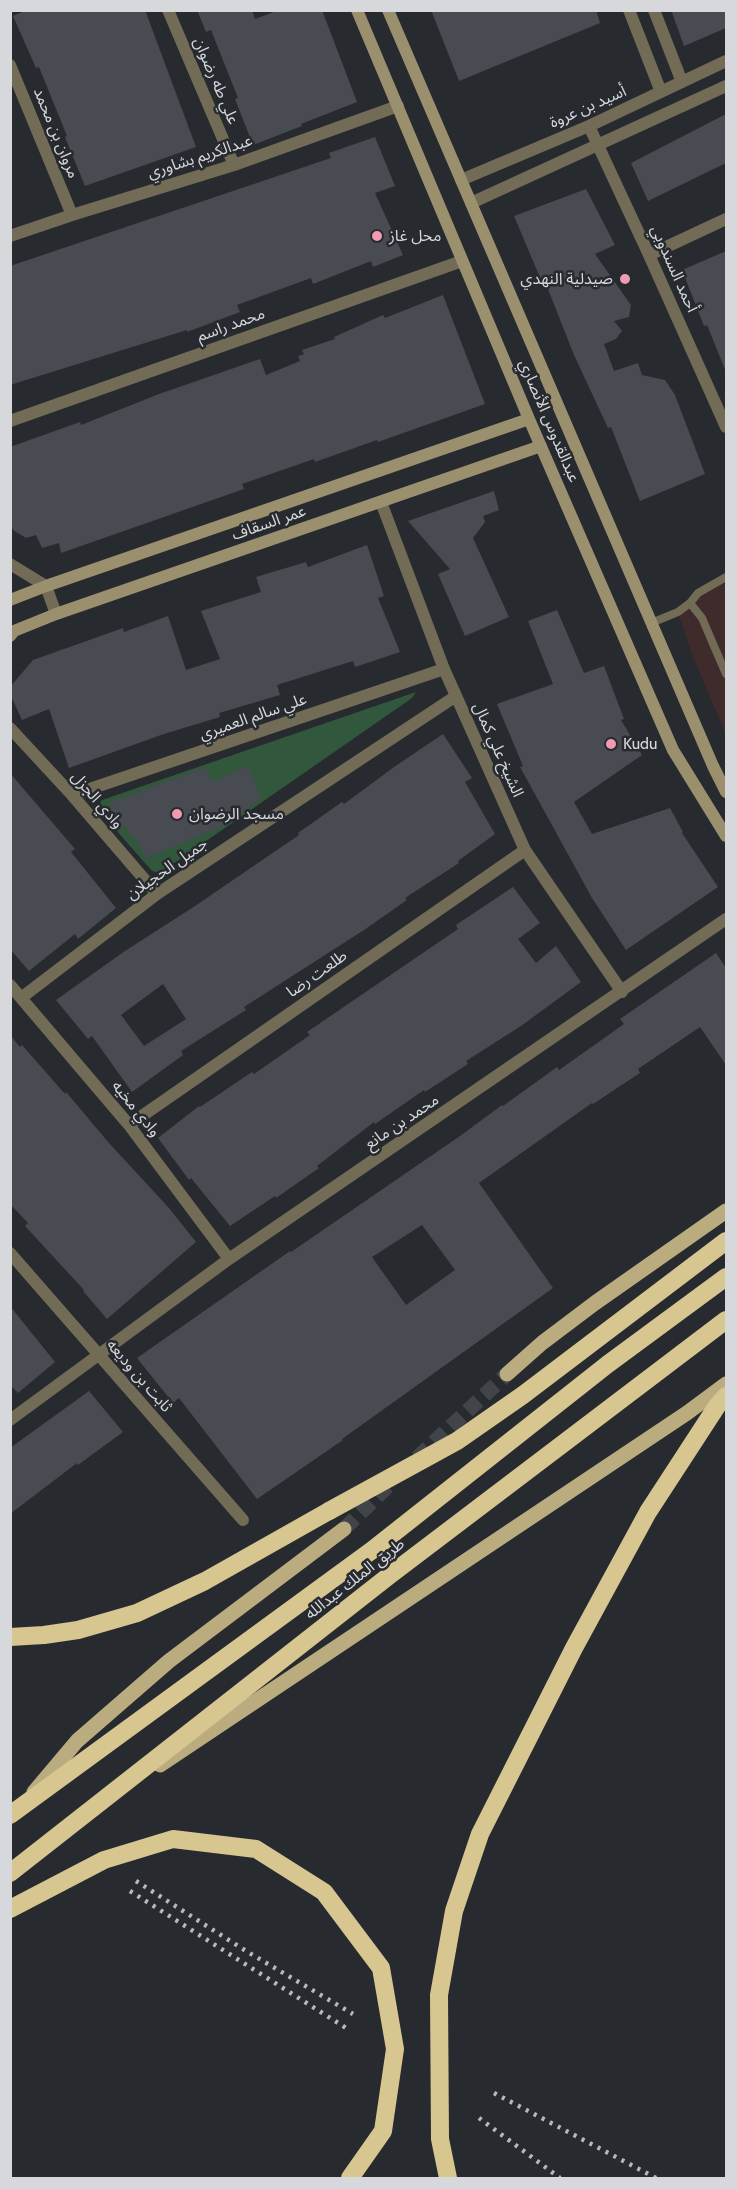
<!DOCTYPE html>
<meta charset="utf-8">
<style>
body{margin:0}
#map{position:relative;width:737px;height:2189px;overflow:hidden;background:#272a2f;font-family:Cabin,sans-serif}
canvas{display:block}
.frame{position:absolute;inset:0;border:12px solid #d6d8db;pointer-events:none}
</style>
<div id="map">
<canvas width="737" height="2189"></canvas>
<div class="frame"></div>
</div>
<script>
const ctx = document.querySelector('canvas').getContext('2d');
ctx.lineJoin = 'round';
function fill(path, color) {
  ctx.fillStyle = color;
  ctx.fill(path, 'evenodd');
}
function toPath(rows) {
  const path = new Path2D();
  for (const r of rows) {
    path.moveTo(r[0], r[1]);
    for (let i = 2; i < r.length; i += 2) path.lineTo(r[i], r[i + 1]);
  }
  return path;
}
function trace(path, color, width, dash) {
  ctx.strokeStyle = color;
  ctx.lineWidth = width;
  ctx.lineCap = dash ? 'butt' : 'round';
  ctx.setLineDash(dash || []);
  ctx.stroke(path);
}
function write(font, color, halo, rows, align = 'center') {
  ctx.font = font + ' Cabin,"Noto Sans Arabic",sans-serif';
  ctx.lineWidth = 5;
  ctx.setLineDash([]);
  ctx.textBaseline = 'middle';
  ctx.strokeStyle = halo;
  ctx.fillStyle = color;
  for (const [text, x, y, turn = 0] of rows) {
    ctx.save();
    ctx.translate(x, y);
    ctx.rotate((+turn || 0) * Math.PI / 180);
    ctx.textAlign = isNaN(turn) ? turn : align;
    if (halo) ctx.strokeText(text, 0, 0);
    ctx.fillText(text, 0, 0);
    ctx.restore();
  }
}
fill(toPath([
 [726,574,726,735,691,652,678,612]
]), '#3f2b2b');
fill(toPath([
 [416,692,412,698,160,873,152,871,108,821,98,806,102,800]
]), '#31583c');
fill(toPath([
 [27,10,145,10,196,147,85,186,65,137,67,136,39,67,36,68,13,16],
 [197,10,252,10,255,19,279,10,322,10,357,102,301,124,302,126,253,145,235,99,238,98,211,30,206,32],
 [431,10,596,10,600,23,459,81],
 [671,10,726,10,726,28,684,46],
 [726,114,726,163,648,201,631,163],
 [375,137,395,186,375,193,403,255,373,267,371,261,313,284,311,278,237,305,240,312,187,332,187,330,10,385,10,266,331,158,329,153],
 [586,189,615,245,595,254,631,305,629,317,614,321,622,331,616,339,604,344,614,371,638,363,642,375,665,380,675,395,705,474,640,501,611,427,608,428,574,355,544,279,541,280,514,216],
 [726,251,726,372,707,325,704,326,682,270],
 [443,295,485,404,378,442,377,440,315,462,314,459,242,484,244,489,61,553,59,543,42,548,36,535,26,538,13,530,10,522,10,447,80,422,81,425,159,394,260,359,266,375,300,361,298,356,304,354,302,350,335,339,334,337,383,315,385,318],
 [494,491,499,510,483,516,485,522,473,538,509,617,465,636,438,574,450,569,408,521],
 [367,545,384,596,378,598,400,652,355,667,353,661,277,685,280,695,219,713,220,717,161,735,69,768,49,709,22,720,10,694,10,687,33,660,123,628,124,632,168,616,186,670,220,659,201,611,261,592,256,577,306,562,308,567],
 [557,610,584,673,604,666,624,719,621,720,642,755,574,802,592,834,670,808,683,832,682,833,718,887,626,950,592,898,520,767,523,766,497,704,553,684,528,621],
 [443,734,472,778,465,782,495,834,458,861,459,863,405,898,407,900,364,930,244,1007,246,1010,181,1051,183,1055,132,1092,92,1036,88,1039,56,1000,125,951,192,908,299,835,298,833,342,802,344,804,394,767],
 [163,984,186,1019,144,1046,121,1015],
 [248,766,261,799,225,825,146,858,135,837,131,837,126,826,119,827,109,803,205,767,212,782],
 [10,773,75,849,71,852,116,908,78,939,75,934,29,971,10,949],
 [513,887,540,923,518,939,536,963,556,946,581,982,521,1026,466,1061,468,1064,425,1092,424,1090,375,1124,374,1122,317,1166,319,1168,276,1198,275,1196,230,1226,191,1178,189,1180,158,1138,199,1106,200,1107,252,1072,254,1074,310,1035,307,1032,458,929,456,925],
 [716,953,726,968,726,1065,700,1027,638,1069,640,1073,593,1104,592,1103,479,1183,553,1288,342,1439,343,1440,257,1499,179,1398,173,1403,137,1358,290,1251,291,1252,460,1136,502,1105,503,1106,557,1067,559,1070,624,1024,620,1019],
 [422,1225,455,1270,406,1305,372,1257],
 [10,1035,20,1047,22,1045,65,1094,66,1092,109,1143,169,1208,196,1242,107,1319,83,1291,84,1290,25,1226,28,1223,10,1204],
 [10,1306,55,1362,18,1393,10,1385],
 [89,1391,123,1432,78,1465,77,1463,10,1514,10,1448]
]), '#484b51');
trace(toPath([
 [417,1458,507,1374],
 [344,1529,393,1481]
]), '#414449', 15, [15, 8]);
trace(toPath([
 [690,603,702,618,726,674],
 [653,624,656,621,678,612,690,603,698,593,726,577]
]), '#726b56', 8);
trace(toPath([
 [168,10,234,165],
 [629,10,661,92],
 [654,10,682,82],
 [10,65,72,215],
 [589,126,649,255,726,427],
 [461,180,589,126,726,61],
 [471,203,726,86],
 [10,236,72,215,234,165,398,106],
 [649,255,726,219],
 [10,421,462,261],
 [381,502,444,669,525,850,622,992],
 [10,564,46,586,56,614],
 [10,728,72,795,157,894],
 [72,795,444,669],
 [10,985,129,1125,229,1259],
 [21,998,157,894,456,696],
 [129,1125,525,850],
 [10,1253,243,1520],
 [10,1420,229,1259,726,919]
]), '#726b56', 12);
trace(toPath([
 [357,10,529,419,673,750,726,836],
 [388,10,713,766,726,792],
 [10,600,46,586,529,419],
 [10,636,14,631,56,614,541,446]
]), '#9b906e', 12);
trace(toPath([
 [507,1374,542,1343,595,1303,726,1211],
 [160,1765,687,1413,726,1384],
 [34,1792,77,1741,169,1661,344,1529]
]), '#bbac80', 15);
trace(toPath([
 [10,1637,44,1635,78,1630,137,1613,205,1581,329,1511],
 [10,1815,371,1551,608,1364,726,1277],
 [10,1873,390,1575,726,1320],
 [10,1909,104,1860,173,1839,256,1849,324,1892,381,1968,395,2049,383,2131,350,2178],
 [448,2178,440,2139,439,1995,454,1911,480,1834,574,1648,648,1512,717,1406,726,1396]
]), '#d8c690', 18);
trace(toPath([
 [136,1881,246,1951,353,2014],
 [130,1891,346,2028],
 [494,2093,656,2178],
 [479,2118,560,2178]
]), '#b7b9bd', 4.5, [3, 6]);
trace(toPath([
 [329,1511,457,1441,523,1395,726,1241]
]), '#d8c690', 18);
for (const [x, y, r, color] of [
 [377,236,6,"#f19ab3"],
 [625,279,6,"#f19ab3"],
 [611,744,6,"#f19ab3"],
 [177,814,6,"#f19ab3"]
]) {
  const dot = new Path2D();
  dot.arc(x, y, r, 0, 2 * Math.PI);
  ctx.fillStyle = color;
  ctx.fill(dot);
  trace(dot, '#272a2f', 2);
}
write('16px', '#d6d8db', '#272a2f', [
 ["علي طه رضوان",216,81,67],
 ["أسيد بن عروة",588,107,-24],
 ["مروان بن محمد",56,133,68],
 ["عبدالكريم بشاوري",200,157,-18],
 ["أحمد السندوبي",674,269,66],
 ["محمد راسم",231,325,-20],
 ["عبدالقدوس الأنصاري",549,421,67],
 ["عمر السقاف",269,523,-19],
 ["علي سالم العميري",253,717,-19],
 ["الشيخ علي كمال",498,750,66],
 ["وادي الجزل",97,800,49],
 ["جميل الحجيلان",167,869,-35],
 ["طلعت رضا",317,974,-35],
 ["وادي مخيه",136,1109,51],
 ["محمد بن مانع",402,1122,-34],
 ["ثابت بن وديعه",139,1376,49],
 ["طريق الملك عبدالله",355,1579,-38]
]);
write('16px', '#d6d8db', '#272a2f', [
 ["محل غاز",389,236],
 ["صيدلية النهدي",613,279,"right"],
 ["Kudu",623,744],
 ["مسجد الرضوان",189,814]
], 'left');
</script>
